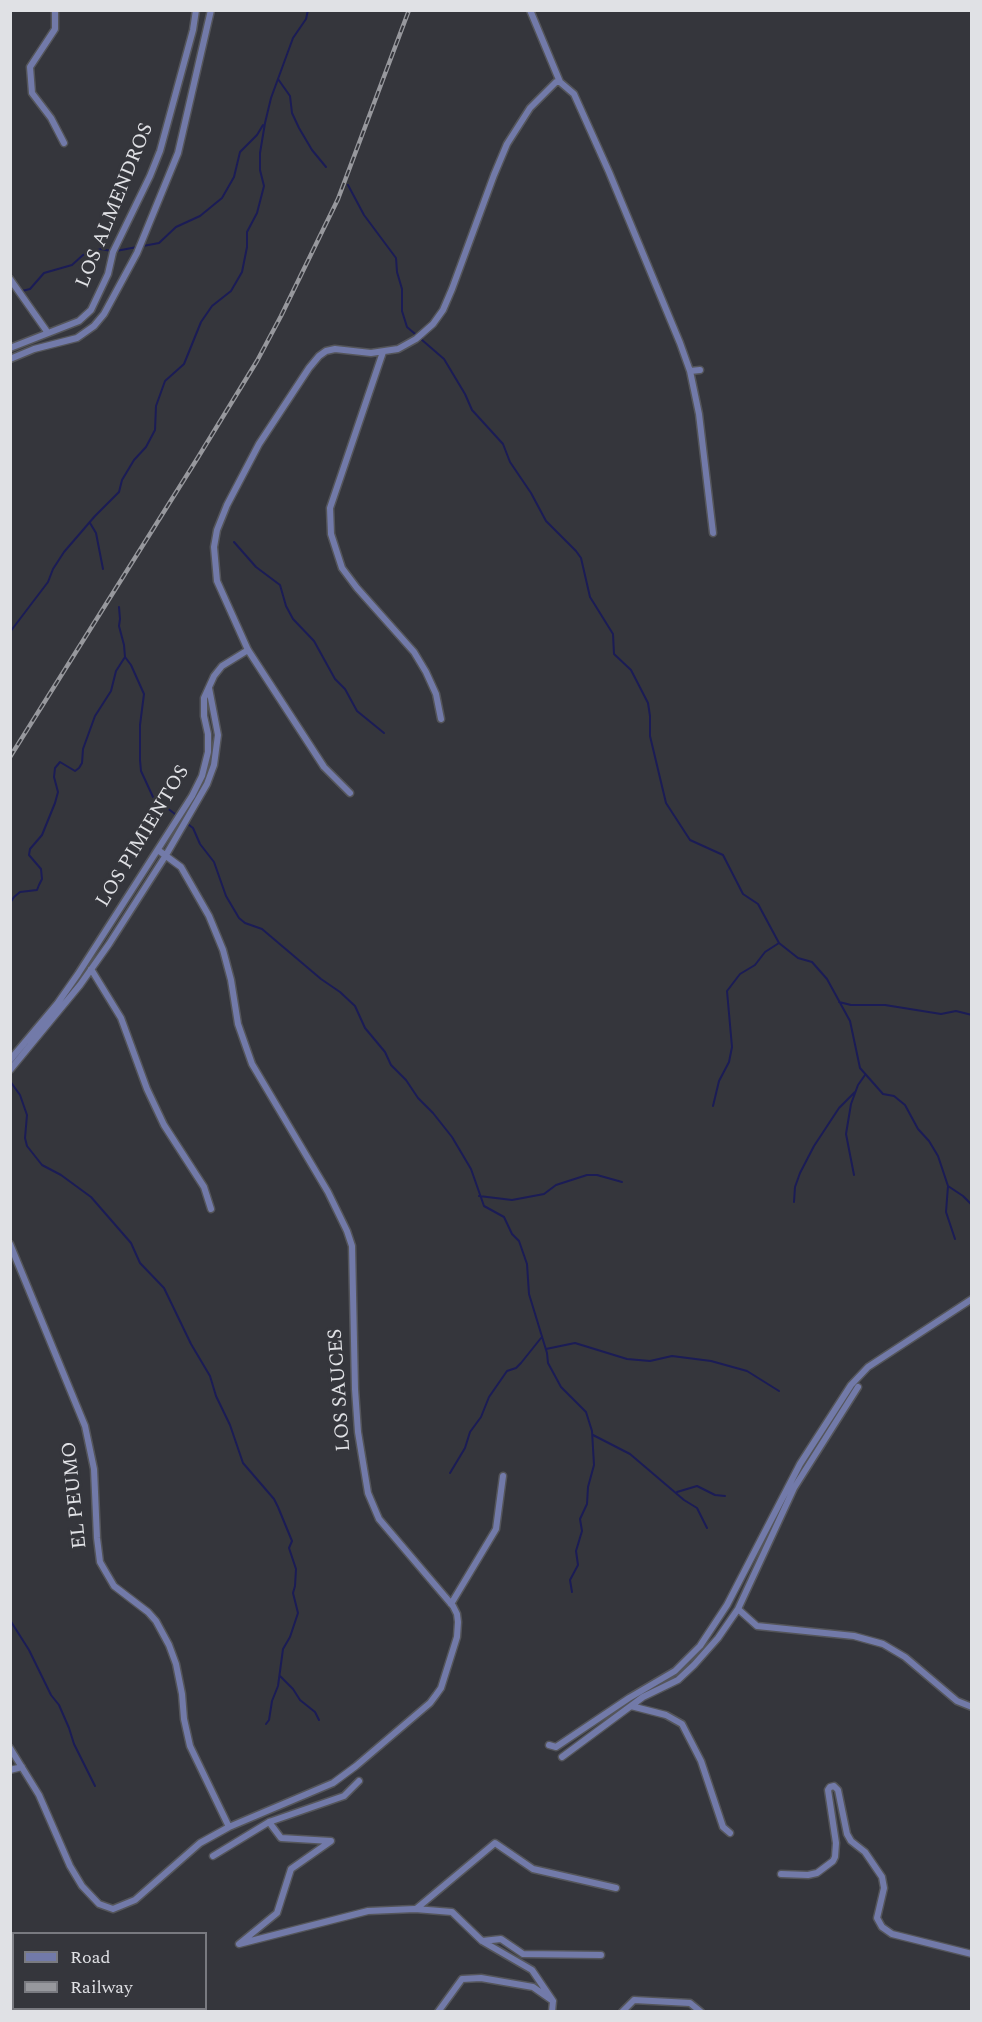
<!DOCTYPE html>
<style>
body{margin:0}
#map{position:relative;width:982px;height:2022px;overflow:hidden;background:#35363c;font-family:Spectral,serif}
canvas{display:block}
.frame{position:absolute;inset:0;border:12px solid #e0e1e5;pointer-events:none}
.legend{position:absolute;left:12px;top:1932px;width:195px;height:78px;box-sizing:border-box;background:#35363c;border:2px solid #797a80;margin:0;padding:8px 10px;list-style:none;font-size:18px;color:#e0e1e5}
.legend li{display:flex;align-items:center;gap:12px;height:30px}
.legend b{width:30px;border:2px solid #797a80}
</style>
<div id="map">
<canvas width="982" height="2022"></canvas>
<div class="frame"></div>
<ul class="legend">
<li><b style="height:8px;background:#727aa9"></b>Road</li>
<li><b style="height:8px;background:#97989d"></b>Railway</li>
</ul>
</div>
<script>
const ctx = document.querySelector('canvas').getContext('2d');
ctx.lineJoin = 'round';
function toPath(rows) {
  const path = new Path2D();
  for (const r of rows) {
    path.moveTo(r[0], r[1]);
    for (let i = 2; i < r.length; i += 2) path.lineTo(r[i], r[i + 1]);
  }
  return path;
}
function trace(path, color, width, dash) {
  ctx.strokeStyle = color;
  ctx.lineWidth = width;
  ctx.lineCap = dash ? 'butt' : 'round';
  ctx.setLineDash(dash || []);
  ctx.stroke(path);
}
function write(font, color, halo, rows, align = 'center') {
  ctx.font = font + ' Spectral,serif';
  ctx.lineWidth = 6;
  ctx.setLineDash([]);
  ctx.textBaseline = 'middle';
  ctx.strokeStyle = halo;
  ctx.fillStyle = color;
  for (const [text, x, y, turn = 0] of rows) {
    ctx.save();
    ctx.translate(x, y);
    ctx.rotate((+turn || 0) * Math.PI / 180);
    ctx.textAlign = isNaN(turn) ? turn : align;
    if (halo) ctx.strokeText(text, 0, 0);
    ctx.fillText(text, 0, 0);
    ctx.restore();
  }
}
trace(toPath([
 [278,79,290,96,292,113,299,128,312,150,326,167],
 [348,185,364,215,396,258,397,272,402,289,402,311,407,327,444,359,465,394,472,410,503,444,510,462,531,493,546,521,576,551,581,558,590,597,613,634,614,654,631,670,648,703,650,716,650,736,666,803,690,840,723,855,743,894,758,904,779,943,798,958,812,962,827,979,850,1021,860,1068,883,1094,894,1096,905,1105,918,1129,929,1141,938,1156,948,1186,946,1212,955,1239],
 [143,246,159,243,176,227,200,216,222,198,234,177,240,152,257,135,263,125],
 [116,251,137,247],
 [22,291,30,289,44,273,72,265,83,255,101,249,111,251],
 [90,523,96,533,103,569],
 [234,542,256,567,280,585,286,606,293,619,314,641,335,679,345,689,357,711,384,733],
 [10,632,48,582,53,569,64,552,95,516,119,492,122,480,134,460,146,447,155,430,156,406,165,381,184,364,201,322,212,306,231,291,242,272,247,247,247,232,257,213,264,186,260,170,260,153,265,123,271,98,293,38,306,19,308,10],
 [125,657,131,665,144,694,140,725,140,760,141,771,153,797,193,828,200,844,214,862,226,896,239,918,245,923,262,929,321,979,340,992,355,1006,365,1028,385,1052,391,1065,406,1080,418,1098,433,1113,452,1137,471,1169,484,1206,504,1217,512,1234,519,1241,527,1264,529,1294,547,1353,548,1363,561,1387,586,1412,592,1431,594,1465,588,1487,587,1504,580,1519,582,1531,576,1551,578,1565,570,1580,572,1592],
 [10,903,14,897,20,892,37,890,39,885,42,879,41,869,29,855,30,849,42,835,55,803,58,792,54,777,55,768,60,762,75,771,79,768,82,763,83,749,95,716,111,691,116,671,125,657,124,645,119,626,120,619,119,607],
 [839,1002,851,1005,885,1005,941,1014,956,1011,972,1015],
 [10,1081,20,1095,27,1115,25,1138,27,1146,42,1165,61,1175,91,1197,131,1243,140,1263,164,1288,191,1344,210,1376,216,1396,230,1425,243,1463,274,1499,278,1507,292,1541,289,1548,296,1569,295,1586,293,1593,298,1613,290,1637,283,1649,278,1686,272,1701,269,1720,266,1724],
 [713,1106,719,1081,729,1062,732,1047,727,991,740,974,755,965,765,952,779,943],
 [854,1175,846,1134,851,1104,858,1085,865,1075],
 [948,1186,963,1196,972,1205],
 [479,1196,512,1200,544,1194,556,1185,587,1175,597,1175,622,1182],
 [794,1202,795,1187,800,1173,814,1146,839,1108,855,1092],
 [546,1349,575,1343,627,1359,650,1361,672,1356,711,1361,747,1371,779,1391],
 [593,1435,630,1454,684,1500,697,1508,707,1528],
 [450,1473,465,1448,470,1432,481,1417,489,1397,507,1371,516,1368,521,1363,541,1338],
 [677,1492,697,1486,715,1495,725,1496],
 [10,1620,29,1650,51,1695,59,1705,69,1728,74,1744,95,1786],
 [280,1676,293,1689,300,1700,315,1712,319,1720],
 [10,1959,14,1962]
]), '#1b1c56', 2);
const street = toPath([
 [55,10,55,29,30,67,32,93,51,118,64,143],
 [530,10,560,82,574,94,609,172,680,343,690,371,699,414,713,533],
 [10,279,48,333],
 [10,348,79,321,91,310,108,274,113,252,150,176,160,151,193,30,196,10],
 [383,352,330,508,331,534,342,568,357,588,414,652,426,672,436,694,441,719],
 [10,359,34,349,77,338,94,326,104,314,137,253,178,153,211,10],
 [690,371,700,370],
 [350,793,324,767,248,650,217,581,214,547,217,530,227,505,259,444,309,368,319,356,326,351,335,349,371,353,398,349,416,339,433,324,443,310,452,289,494,175,507,144,530,108,556,82,560,82],
 [91,969,121,1018,147,1089,164,1125,204,1187,211,1209],
 [10,1060,57,1004,78,974,192,796,202,776,208,752,208,734,204,716,204,698,214,676,222,666,248,650],
 [10,1070,80,985,109,944,166,855,207,784,214,765,218,735,209,688],
 [10,1244,85,1426,94,1469,97,1538,100,1562,114,1586,148,1612,156,1621,169,1645,176,1664,182,1694,184,1719,190,1746,229,1827],
 [451,1604,496,1529,503,1476],
 [738,1609,757,1626,854,1636,883,1644,905,1657,957,1701,972,1707],
 [631,1706,666,1715,682,1724,701,1761,723,1827,730,1833],
 [549,1745,556,1747,629,1698,675,1671,700,1646,727,1605,800,1464,851,1385,868,1367,972,1299],
 [10,1748,39,1795,70,1866,82,1886,99,1904,113,1909,135,1900,200,1843,229,1827,333,1783,356,1766,430,1703,436,1695,441,1688,457,1637,458,1622,457,1614,453,1606,379,1519,368,1493,358,1432,355,1389,352,1246,347,1231,328,1192,252,1064,238,1024,231,980,223,950,209,916,181,867,158,850],
 [562,1757,643,1697,678,1680,694,1665,718,1638,738,1609,794,1488,858,1387],
 [10,1770,22,1767],
 [269,1822,281,1838,331,1841,291,1869,277,1913,239,1944,368,1911,415,1909,452,1912,482,1941,532,1970,553,2001],
 [213,1856,269,1822,344,1796,359,1781],
 [781,1874,808,1875,817,1873,833,1861,835,1857,836,1843,828,1790,830,1787,834,1786,838,1790,847,1834,851,1841,865,1852,882,1877,884,1888,877,1918,882,1927,892,1934,972,1954],
 [416,1909,495,1843,533,1869,616,1888],
 [482,1941,501,1939,523,1954,601,1955],
 [438,2012,462,1979,481,1978,533,1987,553,2001,552,2012],
 [622,2012,634,2000,690,2003,701,2012]
]);
trace(street, '#54555a', 9);
trace(street, '#727aa9', 6);
const rail = toPath([
 [10,757,197,459,257,361,281,316,338,199,409,10]
]);
trace(rail, '#97989d', 4.5);
trace(rail, '#35363c', 2, [7]);
write('20px', '#e0e1e5', '#35363c', [
 ["LOS ALMENDROS",116,206,-68],
 ["LOS PIMIENTOS",144,837,-59],
 ["LOS SAUCES",341,1390,-94],
 ["EL PEUMO",76,1495,-96]
]);
</script>
